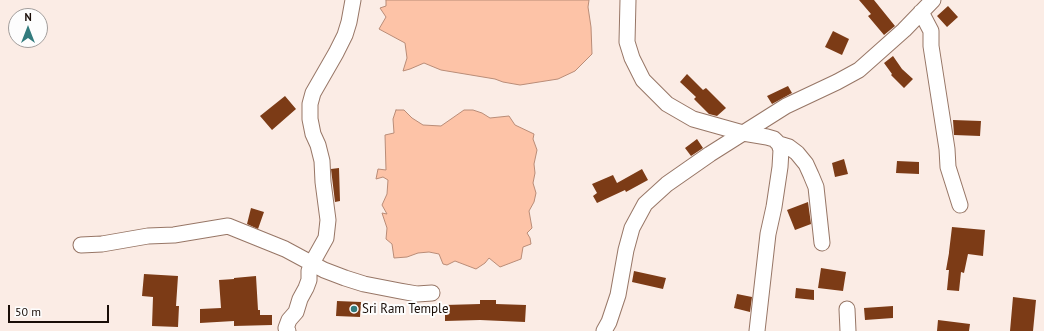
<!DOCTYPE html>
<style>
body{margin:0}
#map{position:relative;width:1044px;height:331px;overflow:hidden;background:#fbece5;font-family:"PT Sans",sans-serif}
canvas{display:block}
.north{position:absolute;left:8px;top:8px;width:40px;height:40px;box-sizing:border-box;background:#fdfdfd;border:1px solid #a29d9b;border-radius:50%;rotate:0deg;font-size:11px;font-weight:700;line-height:16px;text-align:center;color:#190d07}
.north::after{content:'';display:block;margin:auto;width:14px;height:18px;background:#327b7d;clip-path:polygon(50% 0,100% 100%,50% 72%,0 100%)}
.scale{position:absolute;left:8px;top:305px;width:101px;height:18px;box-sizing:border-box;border:2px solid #190d07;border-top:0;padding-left:5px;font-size:12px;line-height:14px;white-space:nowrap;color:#190d07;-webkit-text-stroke:3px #fdfdfd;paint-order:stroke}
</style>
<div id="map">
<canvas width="1044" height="331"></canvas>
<div class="north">N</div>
<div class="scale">50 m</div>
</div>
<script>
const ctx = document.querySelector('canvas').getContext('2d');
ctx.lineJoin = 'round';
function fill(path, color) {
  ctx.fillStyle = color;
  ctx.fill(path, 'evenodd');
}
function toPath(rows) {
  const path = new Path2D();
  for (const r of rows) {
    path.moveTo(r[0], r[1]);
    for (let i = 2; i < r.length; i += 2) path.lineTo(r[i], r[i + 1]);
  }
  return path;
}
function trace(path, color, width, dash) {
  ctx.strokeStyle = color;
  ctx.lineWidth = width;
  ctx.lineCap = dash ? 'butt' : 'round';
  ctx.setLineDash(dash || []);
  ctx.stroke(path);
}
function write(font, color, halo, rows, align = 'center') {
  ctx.font = font + ' "PT Sans",sans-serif';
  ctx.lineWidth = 4;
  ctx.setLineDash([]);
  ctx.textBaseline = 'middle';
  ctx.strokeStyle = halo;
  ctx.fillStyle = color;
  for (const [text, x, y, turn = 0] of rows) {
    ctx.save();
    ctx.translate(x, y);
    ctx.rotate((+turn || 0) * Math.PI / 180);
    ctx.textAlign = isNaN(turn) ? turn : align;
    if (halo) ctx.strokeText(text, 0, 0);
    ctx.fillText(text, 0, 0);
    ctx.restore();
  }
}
const water = toPath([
 [386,0,589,0,588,7,591,27,592,54,575,71,558,79,520,85,503,82,495,79,441,70,424,63,410,69,403,71,407,58,405,43,379,29,386,17,380,8,386,6,386,0],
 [396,110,404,110,412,118,423,125,441,126,464,110,473,110,482,113,490,118,509,116,515,125,534,134,533,139,537,150,534,164,535,173,533,183,536,193,534,202,529,211,532,228,527,233,530,238,531,244,523,247,521,259,500,267,489,258,485,263,476,269,455,261,447,265,443,264,439,254,429,252,418,253,407,257,394,258,392,244,386,239,387,228,382,213,387,214,382,205,387,194,388,180,383,177,376,179,378,169,386,170,385,135,394,133,393,119,396,110]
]);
fill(water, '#fdc3a7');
trace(water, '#b98c77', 1);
fill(toPath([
 [859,0,874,0,895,26,884,35,868,16,871,14],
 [948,6,958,17,947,27,937,16],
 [833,31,849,39,842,55,825,47],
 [893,56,902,69,913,79,904,88,891,75,892,74,884,63],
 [687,74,703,90,706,88,726,108,717,116,709,114,694,99,696,97,680,82],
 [788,86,792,93,772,104,767,96],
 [285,96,296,109,272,130,260,116],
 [953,120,981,121,980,136,954,135],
 [697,139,703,148,691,156,685,148],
 [844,159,848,174,835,177,832,163],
 [897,161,919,162,919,174,896,173],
 [339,168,340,201,335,202,331,169],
 [642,169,648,180,626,192,625,190,597,203,593,196,597,193,592,184,613,175,617,183],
 [808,202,811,224,795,230,787,210],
 [251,208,264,212,258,229,247,224],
 [952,227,985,230,983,256,968,254,964,273,961,272,959,291,947,290,949,270,946,270,949,253,949,252],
 [821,268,846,272,843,291,818,288],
 [634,271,666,278,663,289,632,282],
 [144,274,178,276,176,306,179,306,178,327,152,326,153,297,142,296],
 [256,276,258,310,260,310,260,315,272,315,272,325,234,326,234,321,200,323,200,309,221,308,219,280,234,279,234,278],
 [796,288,814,290,814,300,795,298],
 [737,294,752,297,750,312,734,308],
 [1013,297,1036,300,1033,331,1010,331],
 [480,300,496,300,496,304,526,305,525,322,480,320,445,321,445,305,480,304],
 [337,301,361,302,360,317,336,316],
 [893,306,893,318,865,320,864,308],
 [938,320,970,324,969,331,937,331]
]), '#7c3b16');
const minor = toPath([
 [628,0,627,42,632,58,643,80,667,104,693,119,743,133,767,137,774,139,779,144,781,150,780,167,774,207,768,234,757,331],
 [921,12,931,31,931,46,947,149,948,167,960,205],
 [779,144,789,147,797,153,806,164,811,175,816,187,822,243],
 [81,245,102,244,148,236,174,235,228,226,285,249,324,270,345,278,364,284,400,291,417,294,432,293],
 [847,309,848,331],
 [288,331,286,328,289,320,296,312,300,299,306,288,309,280,309,271,312,263,326,238,328,220,323,182,322,161,318,145,313,134,310,119,310,104,313,93,336,53,345,35,349,22,353,0],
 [604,331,609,322,618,295,626,250,632,228,645,204,667,184,710,154,786,106,837,82,859,70,904,30,933,0]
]);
trace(minor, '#977666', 17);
trace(minor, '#fff', 15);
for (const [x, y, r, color] of [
 [354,309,4,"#327b7d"]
]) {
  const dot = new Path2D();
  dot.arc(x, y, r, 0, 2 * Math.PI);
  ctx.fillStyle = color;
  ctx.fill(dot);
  trace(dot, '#fdfdfd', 1.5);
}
write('13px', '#190d07', '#fdfdfd', [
 ["Sri Ram Temple",362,309]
], 'left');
</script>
